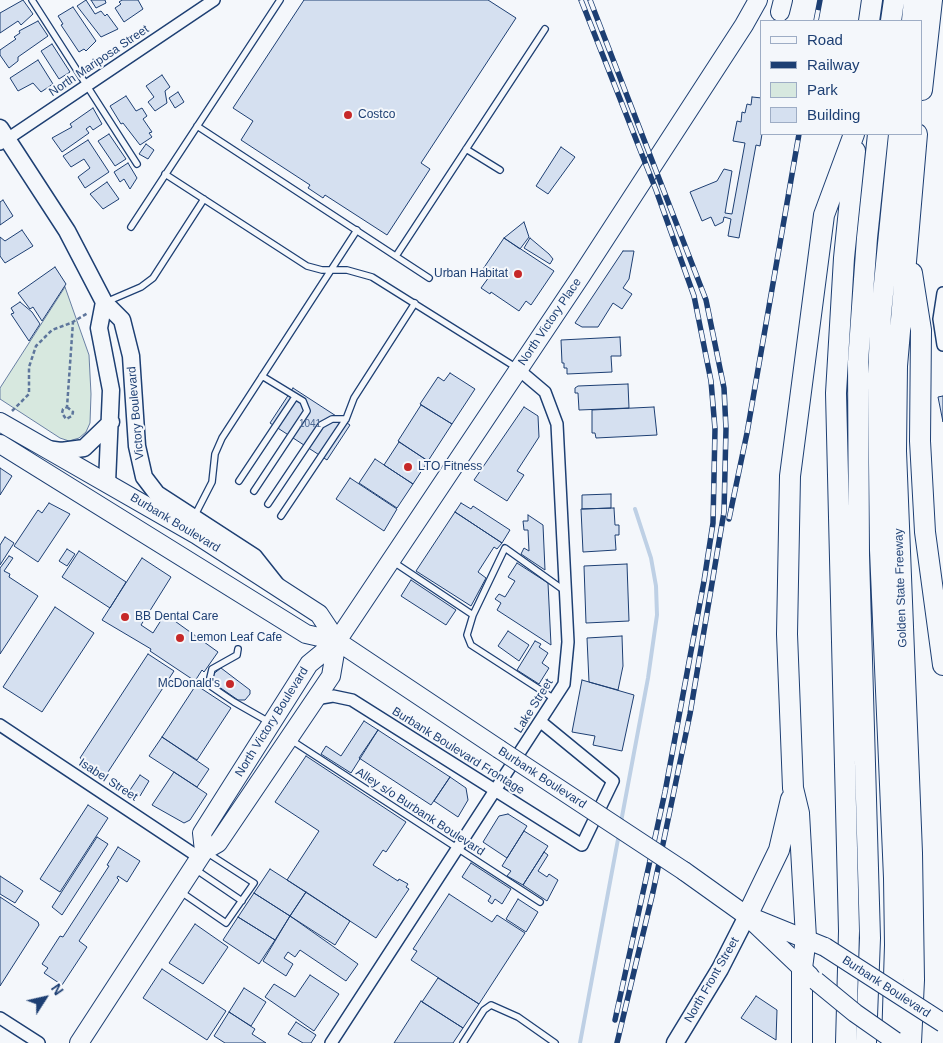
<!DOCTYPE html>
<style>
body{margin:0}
#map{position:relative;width:943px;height:1043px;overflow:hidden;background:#f4f7fb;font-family:Arial,sans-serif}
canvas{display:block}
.legend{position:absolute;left:760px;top:20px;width:162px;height:115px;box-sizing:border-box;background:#f4f7fb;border:1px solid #9eadc5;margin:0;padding:6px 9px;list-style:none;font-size:15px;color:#1d3f73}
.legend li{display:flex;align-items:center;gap:10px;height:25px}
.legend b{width:25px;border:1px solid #9eadc5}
.north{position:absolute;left:20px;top:973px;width:50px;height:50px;-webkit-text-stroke:4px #f4f7fb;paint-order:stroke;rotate:55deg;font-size:14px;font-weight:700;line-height:20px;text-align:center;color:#1d3f73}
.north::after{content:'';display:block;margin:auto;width:18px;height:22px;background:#1d3f73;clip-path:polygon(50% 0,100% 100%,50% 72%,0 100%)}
</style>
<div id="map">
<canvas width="943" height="1043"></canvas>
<ul class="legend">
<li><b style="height:6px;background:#f4f7fb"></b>Road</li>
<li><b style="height:6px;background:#1d3f73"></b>Railway</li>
<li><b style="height:14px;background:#d7e8df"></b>Park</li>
<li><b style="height:14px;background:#d5e0f0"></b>Building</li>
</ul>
<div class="north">N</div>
</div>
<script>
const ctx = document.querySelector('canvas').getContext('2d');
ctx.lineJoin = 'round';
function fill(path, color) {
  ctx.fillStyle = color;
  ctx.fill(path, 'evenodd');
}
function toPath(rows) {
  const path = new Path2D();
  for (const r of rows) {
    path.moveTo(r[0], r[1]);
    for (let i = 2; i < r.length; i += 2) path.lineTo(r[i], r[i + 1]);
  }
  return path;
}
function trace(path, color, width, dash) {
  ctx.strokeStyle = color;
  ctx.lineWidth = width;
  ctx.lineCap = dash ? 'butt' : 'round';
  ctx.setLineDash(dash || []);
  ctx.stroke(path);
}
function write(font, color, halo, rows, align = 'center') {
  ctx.font = font + ' Arial,sans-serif';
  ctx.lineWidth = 4;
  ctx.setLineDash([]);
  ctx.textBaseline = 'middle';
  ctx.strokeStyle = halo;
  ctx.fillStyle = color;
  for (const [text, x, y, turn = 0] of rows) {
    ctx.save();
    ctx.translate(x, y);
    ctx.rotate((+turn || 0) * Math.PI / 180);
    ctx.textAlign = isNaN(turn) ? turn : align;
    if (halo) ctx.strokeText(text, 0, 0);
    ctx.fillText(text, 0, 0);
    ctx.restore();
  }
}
const green = toPath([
 [65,287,89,355,91,394,90,423,86,432,79,438,69,441,60,438,0,399,0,388,65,287]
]);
fill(green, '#d7e8df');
trace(green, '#687fa3', 1);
trace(toPath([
 [621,822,648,678,657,615,656,586,651,558,635,509],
 [580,1043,619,834]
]), '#bed0e5', 4);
const building = toPath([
 [23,0,33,14,21,25,18,21,0,33,0,13,23,0],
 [86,0,95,14,101,11,105,16,107,14,118,29,101,37,77,6,86,0],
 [91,0,105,0,106,3,96,8,91,0],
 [122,0,138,0,143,9,124,22,115,8,121,4,119,2,122,0],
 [304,0,488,0,516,18,421,163,430,169,387,235,325,195,323,198,308,188,310,185,241,140,253,121,233,108,304,0],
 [73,7,96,41,86,51,84,49,79,52,61,25,63,24,58,16,73,7],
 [38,21,48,36,18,57,18,61,9,68,0,55,0,50,16,39,14,37,20,33,19,31,38,21],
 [52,44,70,72,59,79,41,51,52,44],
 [38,60,53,84,41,92,33,83,18,91,10,78,38,60],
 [162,75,170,87,165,91,167,103,155,111,148,102,154,97,146,86,162,75],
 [178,92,184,102,175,108,169,98,178,92],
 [126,96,136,111,142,108,147,116,143,119,152,132,149,133,152,137,140,145,123,123,121,124,110,106,126,96],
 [752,97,762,98,762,134,760,146,756,145,739,238,728,236,731,219,724,217,723,222,715,226,711,217,702,221,690,192,717,181,724,169,732,171,725,213,732,214,745,143,733,141,737,121,741,122,742,112,745,113,747,104,751,105,752,97],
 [93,108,102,124,93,130,90,126,86,129,89,133,62,152,52,138,72,127,70,124,93,108],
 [109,134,126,159,115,166,98,141,109,134],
 [88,140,109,172,85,188,78,177,90,168,84,159,71,167,63,156,88,140],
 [146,144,154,150,148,159,139,154,146,144],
 [561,147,575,157,548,194,536,186,561,147],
 [128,163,137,178,130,189,124,179,120,182,114,172,128,163],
 [107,182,119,199,103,209,90,194,107,182],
 [3,200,13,216,0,225,0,202,3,200],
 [524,222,529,237,520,249,504,238,524,222],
 [22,230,33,246,5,263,0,256,0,237,5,241,22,230],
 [504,238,554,271,531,305,526,301,519,311,491,292,490,294,481,288,489,277,481,272,504,238],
 [530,238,549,254,553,259,550,264,524,248,530,238],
 [623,251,634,251,629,279,623,288,632,294,622,309,613,303,598,327,582,327,575,323,623,251],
 [55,267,66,284,42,321,33,307,30,309,18,293,55,267],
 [20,302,32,312,40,324,29,341,11,314,14,313,11,308,20,302],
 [620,337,621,356,611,356,612,372,567,374,567,368,564,368,564,363,562,363,561,340,620,337],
 [450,373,475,389,452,424,420,404,438,377,444,381,450,373],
 [628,384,629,408,579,410,578,393,575,393,575,388,578,386,628,384],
 [293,388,350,425,327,460,270,423,293,388],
 [943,396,943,422,938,397,943,396],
 [421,405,452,424,428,461,398,441,421,405],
 [524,407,538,416,539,437,517,471,524,475,507,501,474,480,524,407],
 [654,407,657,435,596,438,595,433,592,433,592,410,654,407],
 [399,442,428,461,413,484,384,465,399,442],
 [375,459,413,484,397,508,359,483,375,459],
 [0,468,12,476,0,495,0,468],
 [350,478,397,509,384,531,336,499,350,478],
 [611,494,611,508,582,509,582,495,611,494],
 [49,503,70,514,38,562,14,546,38,510,42,513,49,503],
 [461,503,471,509,473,506,510,530,502,543,455,512,461,503],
 [614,508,615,525,619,525,619,535,615,535,616,550,583,552,581,509,614,508],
 [455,512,502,543,497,549,494,547,478,572,486,578,471,606,416,571,455,512],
 [528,515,543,525,545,570,521,554,524,548,529,551,528,530,524,530,523,521,528,521,528,515],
 [5,537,14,543,0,565,0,545,5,537],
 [67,549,75,554,67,566,59,561,67,549],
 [79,551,126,582,110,608,62,577,79,551],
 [9,556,13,558,4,571,10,574,9,577,38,596,0,654,0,568,9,556],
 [142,558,171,577,141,625,153,633,165,614,218,652,204,672,202,670,195,681,150,651,151,649,102,620,142,558],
 [517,563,548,583,551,645,497,610,501,603,495,599,499,594,505,597,515,581,508,577,517,563],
 [627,564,629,621,586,623,584,566,627,564],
 [411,580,456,610,446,625,401,596,411,580],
 [55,607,94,633,42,712,3,687,55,607],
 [508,631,529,645,519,661,498,646,508,631],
 [622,636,623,666,618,690,589,682,587,638,622,636],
 [535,641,541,644,539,647,548,653,542,663,549,668,539,684,517,670,535,641],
 [148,654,174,671,106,775,80,758,148,654],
 [221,668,250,690,250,694,245,700,238,700,212,682,212,675,221,668],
 [582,680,634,695,622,751,593,745,595,736,572,732,582,680],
 [196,685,231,708,197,760,162,737,196,685],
 [364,721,378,730,351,773,321,754,326,746,341,756,364,721],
 [378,730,450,777,431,805,359,758,378,730],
 [162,737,209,769,197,787,149,756,162,737],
 [306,756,406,822,386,852,383,850,373,865,398,881,399,879,408,884,406,887,409,889,376,938,287,880,319,831,275,802,306,756],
 [174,772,207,794,190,820,184,823,152,805,174,772],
 [140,775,149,781,140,796,130,790,140,775],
 [450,777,466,788,468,800,458,817,434,801,450,777],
 [88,805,108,818,60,892,40,879,88,805],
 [508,814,527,826,507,858,483,842,499,816,508,814],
 [524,831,548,846,523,885,507,876,511,871,502,866,524,831],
 [97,837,108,844,62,915,52,907,97,837],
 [118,847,140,861,127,882,118,876,117,878,119,880,79,941,87,947,62,985,44,973,48,968,42,964,60,936,63,937,109,866,107,865,118,847],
 [544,852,548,855,538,871,547,877,549,874,558,880,547,901,523,885,544,852],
 [471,863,511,889,502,904,495,899,492,904,488,901,491,896,462,877,471,863],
 [270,869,306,892,290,916,254,893,270,869],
 [0,876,23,891,15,903,0,894,0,876],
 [306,892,350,921,335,945,290,916,306,892],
 [254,893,290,916,275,940,238,917,254,893],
 [449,894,492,922,497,915,525,933,479,1004,411,960,417,951,413,949,449,894],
 [0,897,38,922,39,925,0,986,0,897],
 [518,899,538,912,526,932,506,919,518,899],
 [290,916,358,964,346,981,300,950,295,957,288,952,284,958,293,964,286,976,263,961,290,916],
 [238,917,275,940,259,964,223,940,238,917],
 [195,924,228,947,203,984,169,963,195,924],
 [162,969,226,1011,207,1040,143,998,162,969],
 [310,975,339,994,314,1031,265,997,274,984,295,997,310,975],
 [438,978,479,1004,463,1028,422,1002,438,978],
 [244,988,266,1002,251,1026,229,1012,244,988],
 [756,996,777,1010,776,1040,741,1018,756,996],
 [421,1001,463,1028,453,1043,394,1043,421,1001],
 [229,1012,255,1029,252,1034,266,1043,225,1043,214,1036,229,1012],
 [296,1022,316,1035,311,1043,303,1043,288,1034,296,1022]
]);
fill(building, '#d5e0f0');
trace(building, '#1d3f73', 1);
const service = toPath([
 [32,0,137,164],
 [197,126,429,278],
 [466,149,500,170],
 [165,174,307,266,322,270,347,270,372,277,517,368],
 [131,227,280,0],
 [396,256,545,29],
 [106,302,141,287,153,278,204,199],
 [239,481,295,397],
 [254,491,307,411,303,401,262,376],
 [268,504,321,425,332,419,346,419],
 [281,516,346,419,354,398,415,303],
 [194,517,212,482,215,454,222,438,357,230],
 [392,561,473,615],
 [238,649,237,655,212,669,209,682,212,687,234,702,269,722],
 [556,700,471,645,467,635,473,615,505,548,565,591],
 [291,740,540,902],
 [195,869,242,901],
 [181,892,226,923,254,883,206,852],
 [463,1043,484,1010,491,1005,518,1017,555,1043]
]);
const minor = toPath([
 [0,144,214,0],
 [943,293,939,319,943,345],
 [315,699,333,696,352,700,582,845,613,781,541,722],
 [0,725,200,858],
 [0,1018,39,1043],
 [331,1043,564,684,568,642,557,424,545,392,519,370]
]);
const secondary = toPath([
 [0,128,67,231,104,302,122,320,131,356,137,446,144,477,157,494,254,557,277,586],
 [104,302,99,328,111,390,107,483],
 [47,449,61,451,84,448,111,422],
 [675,1043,720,969,747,916]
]);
const primary = toPath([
 [780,12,783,0],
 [0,422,197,535,319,614,337,641,499,749],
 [0,444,306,634,337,641],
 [204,851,202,833,309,664,337,641,581,276,744,25,758,0],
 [684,871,747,916,810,976],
 [756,919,825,947],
 [79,1043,204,851,218,843,331,676,337,641]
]);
const motorway = toPath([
 [869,21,872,0],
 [891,21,894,0],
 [912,21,914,0],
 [922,90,932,0],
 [912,273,921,330,920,441,925,532,943,665],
 [747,916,779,850,791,799],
 [802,1043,802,968,806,938,799,813,793,788,787,634,790,476,824,215,854,134],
 [846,1043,849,931,836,393,844,258,855,151],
 [866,1043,870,938,859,555,858,362,867,238,878,134],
 [892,1043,895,945,894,878,880,550,878,375,881,314,899,134],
 [911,1043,914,980,912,853,896,451,897,366,917,134]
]);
trace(service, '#1d3f73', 8);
trace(minor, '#1d3f73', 14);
trace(secondary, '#1d3f73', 19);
trace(primary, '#1d3f73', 20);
trace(motorway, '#1d3f73', 22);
trace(toPath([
 [67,407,73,412,72,416,66,419,62,413,63,409,67,407,73,322],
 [12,411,29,394,29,367,36,346,52,330,71,323,88,313]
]), '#5e769c', 2.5, [4, 2.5]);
trace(service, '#f4f7fb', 5.5);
trace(minor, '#f4f7fb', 11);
trace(secondary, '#f4f7fb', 16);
trace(primary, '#f4f7fb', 18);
trace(motorway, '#f4f7fb', 20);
const rail = toPath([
 [581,0,656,190,694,296,711,381,715,429,713,523,704,581,665,792,615,1020],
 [590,0,706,300,724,388,726,429,724,512,690,714,653,892,617,1043],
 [816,21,820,0],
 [729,519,747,433,799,134]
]);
trace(rail, '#1d3f73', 5.5);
trace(rail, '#f4f7fb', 4, [11]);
const primaryBridge = toPath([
 [499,749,684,871],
 [825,947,943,1023],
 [816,981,855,1013,895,1041]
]);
trace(primaryBridge, '#1d3f73', 20, []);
trace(primaryBridge, '#f4f7fb', 18);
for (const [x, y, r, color] of [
 [348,115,5,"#c62828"],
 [518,274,5,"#c62828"],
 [408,467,5,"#c62828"],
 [125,617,5,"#c62828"],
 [180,638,5,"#c62828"],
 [230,684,5,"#c62828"]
]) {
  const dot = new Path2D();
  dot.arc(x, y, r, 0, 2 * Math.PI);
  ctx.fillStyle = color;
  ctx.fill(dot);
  trace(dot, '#f4f7fb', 2);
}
write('10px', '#4b6792', null, [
 ["1041",310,424]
]);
write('12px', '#1d3f73', '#f4f7fb', [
 ["North Mariposa Street",99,61,-34],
 ["North Victory Place",550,322,-56],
 ["Victory Boulevard",136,413,-95],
 ["Burbank Boulevard",175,523,31],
 ["Golden State Freeway",901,588,-92],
 ["Lake Street",534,706,-58],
 ["North Victory Boulevard",272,722,-58],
 ["Burbank Boulevard Frontage",458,751,32],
 ["Burbank Boulevard",542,778,33],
 ["Isabel Street",108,780,33],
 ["Alley s/o Burbank Boulevard",420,812,33],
 ["North Front Street",712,980,-60],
 ["Burbank Boulevard",886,987,33]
]);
write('12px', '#1d3f73', '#f4f7fb', [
 ["Costco",358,115],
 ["Urban Habitat",508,274,"right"],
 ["LTO Fitness",418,467],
 ["BB Dental Care",135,617],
 ["Lemon Leaf Cafe",190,638],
 ["McDonald's",220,684,"right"]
], 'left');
</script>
